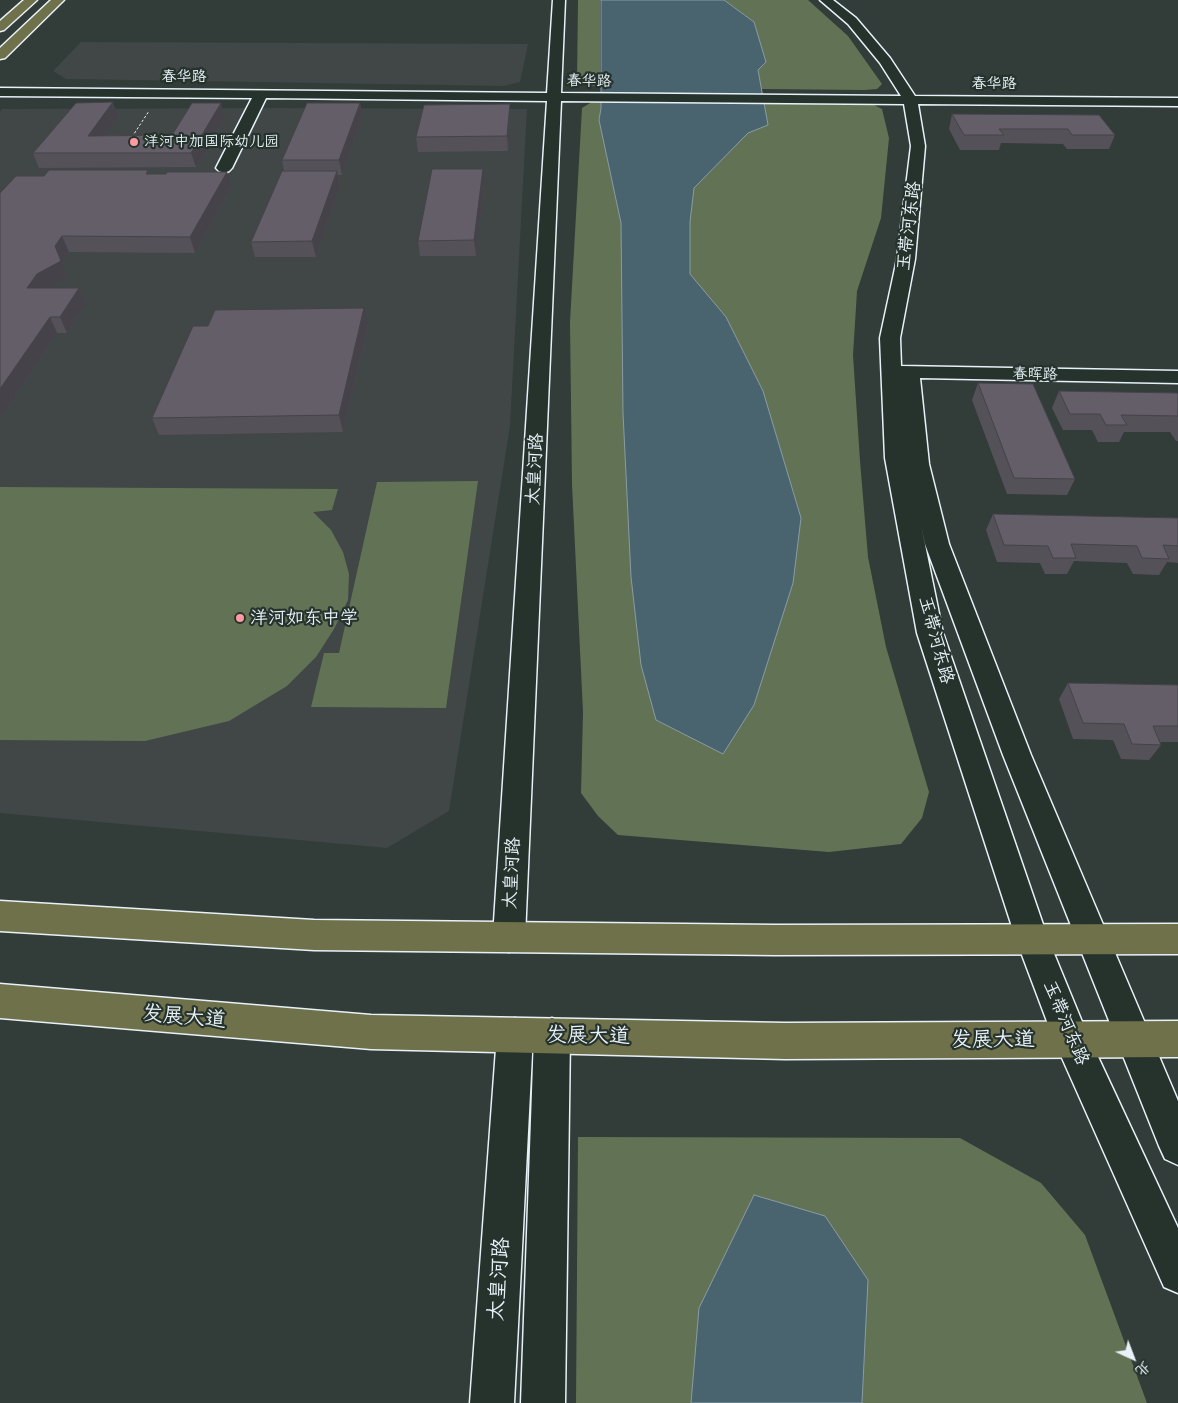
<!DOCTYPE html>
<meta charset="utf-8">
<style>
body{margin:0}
#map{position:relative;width:1178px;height:1403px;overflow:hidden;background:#323c39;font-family:Delius,"LXGW WenKai TC",sans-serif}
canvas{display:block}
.north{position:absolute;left:1108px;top:1333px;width:50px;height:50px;-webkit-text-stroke:4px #26332d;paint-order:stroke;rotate:137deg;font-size:14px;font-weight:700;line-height:20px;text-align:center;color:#e8f1f8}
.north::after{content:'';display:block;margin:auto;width:18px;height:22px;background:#e8f1f8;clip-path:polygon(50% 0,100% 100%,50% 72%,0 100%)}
</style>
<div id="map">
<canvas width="1178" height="1403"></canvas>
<div class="north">北</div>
</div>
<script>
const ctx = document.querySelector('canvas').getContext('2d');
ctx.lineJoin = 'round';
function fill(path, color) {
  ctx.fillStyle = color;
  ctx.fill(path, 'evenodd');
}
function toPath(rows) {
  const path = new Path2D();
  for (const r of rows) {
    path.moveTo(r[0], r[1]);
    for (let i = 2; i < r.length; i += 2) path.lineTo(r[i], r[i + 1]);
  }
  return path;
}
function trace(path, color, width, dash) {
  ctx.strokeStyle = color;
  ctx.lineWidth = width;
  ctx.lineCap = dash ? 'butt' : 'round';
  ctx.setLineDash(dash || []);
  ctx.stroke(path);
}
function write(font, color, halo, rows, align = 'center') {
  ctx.font = font + ' Delius,"LXGW WenKai TC",sans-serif';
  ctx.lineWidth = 4.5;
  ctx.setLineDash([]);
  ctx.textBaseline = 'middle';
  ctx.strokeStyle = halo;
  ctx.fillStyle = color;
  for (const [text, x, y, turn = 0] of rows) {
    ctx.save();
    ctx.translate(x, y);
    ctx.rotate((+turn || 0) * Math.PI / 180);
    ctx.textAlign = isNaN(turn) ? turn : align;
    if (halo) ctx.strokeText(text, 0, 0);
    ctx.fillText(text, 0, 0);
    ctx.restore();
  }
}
fill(toPath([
 [81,42,528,44,520,82,504,86,66,79,53,71],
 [283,108,527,109,510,426,449,811,387,848,0,813,0,112,2,109]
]), '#414647');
fill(toPath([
 [578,0,600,0,600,87,577,83],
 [724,0,808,0,848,36,882,84,877,89,864,90,761,89,758,70,754,22],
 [595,100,874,105,882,109,889,138,881,218,857,291,853,355,860,461,868,557,886,647,929,792,922,818,901,844,829,852,618,835,598,816,581,793,583,712,572,484,570,322,582,108],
 [478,481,446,708,311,707,324,653,339,653,377,482],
 [0,487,338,489,332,510,313,512,331,530,343,552,349,574,348,600,334,629,316,657,287,686,229,721,145,741,0,740],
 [578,1137,960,1138,1041,1183,1085,1235,1147,1403,576,1403]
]), '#627355');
const water = toPath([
 [601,0,724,0,754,22,766,62,758,70,768,125,748,133,694,188,690,222,690,274,726,317,763,391,801,518,793,583,754,705,723,754,656,720,641,665,631,577,623,413,621,223,599,120,601,108,601,0],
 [754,1195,825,1216,868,1280,862,1403,691,1403,699,1308,754,1195]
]);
fill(water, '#49646e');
trace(water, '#899ca5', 1);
const minor = toPath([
 [553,0,565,0,561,93,901,96,880,63,848,24,820,0,833,0,856,18,890,58,915,96,1178,98,1178,106,918,104,925,146,915,259,900,338,901,366,1178,371,1178,383,920,378,929,464,949,544,1031,755,1178,1101,1178,1165,1165,1159,1159,1146,1003,755,925,544,921,525,943,633,1048,939,1085,1029,1178,1228,1178,1293,1164,1287,1054,1040,1016,939,917,633,885,458,880,338,897,259,911,146,904,104,561,101,525,937,521,948,509,952,497,948,493,937,547,101,266,98,232,168,229,171,224,173,219,171,216,168,252,98,0,96,0,88,547,93,553,0],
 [515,1018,527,1023,533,1035,514,1403,470,1403,497,1035,503,1023,515,1018],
 [552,1018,564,1023,570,1035,565,1403,521,1403,534,1035,540,1023,552,1018]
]);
const major = toPath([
 [24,0,37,0,4,30,0,31,0,21,24,0],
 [51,0,64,0,5,58,0,59,0,48,51,0],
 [0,901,314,920,776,925,1178,924,1178,954,776,955,314,950,0,931,0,901],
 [0,984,371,1015,785,1023,1178,1021,1178,1057,785,1059,371,1049,0,1018,0,984]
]);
trace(minor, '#e8f1f8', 3);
trace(major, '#e8f1f8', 3);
trace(toPath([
 [132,137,149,111]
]), '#e8f1f8', 1, [2.5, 2]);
fill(minor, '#26332d');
fill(major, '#6f714a');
fill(toPath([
 [360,103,362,117,342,175,338,175,340,186,316,257,255,257,251,242,284,171,282,160],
 [952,114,1115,135,1109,149,1067,149,1063,144,1001,143,999,150,960,150,949,129],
 [118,117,104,135,172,135,225,117,196,167,39,168,33,153],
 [510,118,508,151,418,152,416,137],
 [150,174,231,187,195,253,69,252,62,262,67,277,47,288,79,288,86,304,67,333,57,333,0,419,44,176],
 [484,184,476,256,420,256,418,241],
 [368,324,343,432,159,435,152,418],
 [978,383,1075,479,1067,495,1007,494,972,400],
 [1059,391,1178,393,1178,441,1176,441,1170,432,1124,432,1119,442,1098,442,1092,430,1063,430,1052,408],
 [993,514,1178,518,1178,563,1167,562,1159,575,1133,574,1127,563,1074,561,1067,574,1045,574,1040,563,997,562,986,530],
 [1068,683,1178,685,1178,742,1159,742,1161,745,1149,760,1121,759,1113,740,1073,739,1059,699]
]), '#555159');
fill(toPath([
 [113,102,118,117,93,150,88,136],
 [221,103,225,117,196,167,191,153],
 [360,103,362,117,342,175,339,160],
 [510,104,510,118,508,151,507,136],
 [483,169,484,184,476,256,474,240],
 [337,171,340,186,316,257,312,241],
 [227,172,231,187,195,253,190,237],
 [62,236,69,252,62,262,67,277,44,290,27,288],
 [79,288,86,304,67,333,60,317],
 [364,308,368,324,343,432,339,415],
 [50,317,57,333,0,419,0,389]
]), '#454249');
const building = toPath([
 [113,102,88,136,172,135,192,103,221,103,191,153,33,153,76,103,113,102],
 [307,103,360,103,339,160,282,160,307,103],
 [510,104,507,136,416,137,424,105,510,104],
 [952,114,1099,115,1115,135,1072,135,1068,129,999,129,1004,135,964,135,952,114],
 [432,169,483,169,474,240,418,241,432,169],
 [49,170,148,170,146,174,166,174,167,172,227,172,190,237,62,236,55,246,61,261,37,274,27,288,79,288,60,317,50,317,0,389,0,193,16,176,44,176,49,170],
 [282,171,337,171,312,241,251,242,282,171],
 [364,308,339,415,152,418,193,326,208,326,215,310,364,308],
 [978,383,1033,384,1075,479,1014,478,978,383],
 [1059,391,1178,393,1178,416,1121,415,1127,425,1106,425,1100,414,1070,414,1059,391],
 [993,514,1178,518,1178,546,1163,545,1169,559,1142,558,1137,546,1071,544,1076,558,1053,558,1048,546,1004,545,993,514],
 [1068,683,1178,685,1178,726,1153,726,1161,745,1132,744,1124,724,1083,723,1068,683]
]);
fill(building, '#635e68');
trace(building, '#454249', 1);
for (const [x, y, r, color] of [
 [134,142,5,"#ff9aa2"],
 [240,618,5,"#ff9aa2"]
]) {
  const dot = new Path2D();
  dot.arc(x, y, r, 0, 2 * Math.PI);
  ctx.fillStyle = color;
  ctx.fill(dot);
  trace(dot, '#26332d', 2);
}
write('15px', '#e8f1f8', '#26332d', [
 ["春华路",184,77],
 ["春华路",589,81,1],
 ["春华路",994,84],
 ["春晖路",1035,374,1]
]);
write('15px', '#e8f1f8', '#26332d', [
 ["洋河中加国际幼儿园",144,142]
], 'left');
write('18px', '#e8f1f8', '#26332d', [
 ["玉带河东路",909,226,-83],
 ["太皇河路",535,469,-87],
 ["玉带河东路",936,640,75],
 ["太皇河路",512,873,-87],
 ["玉带河东路",1066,1023,67]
]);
write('18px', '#e8f1f8', '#26332d', [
 ["洋河如东中学",250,618]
], 'left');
write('21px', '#e8f1f8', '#26332d', [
 ["发展大道",184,1017,5],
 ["发展大道",588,1036,1],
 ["发展大道",993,1040],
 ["太皇河路",499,1279,-86]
]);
</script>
